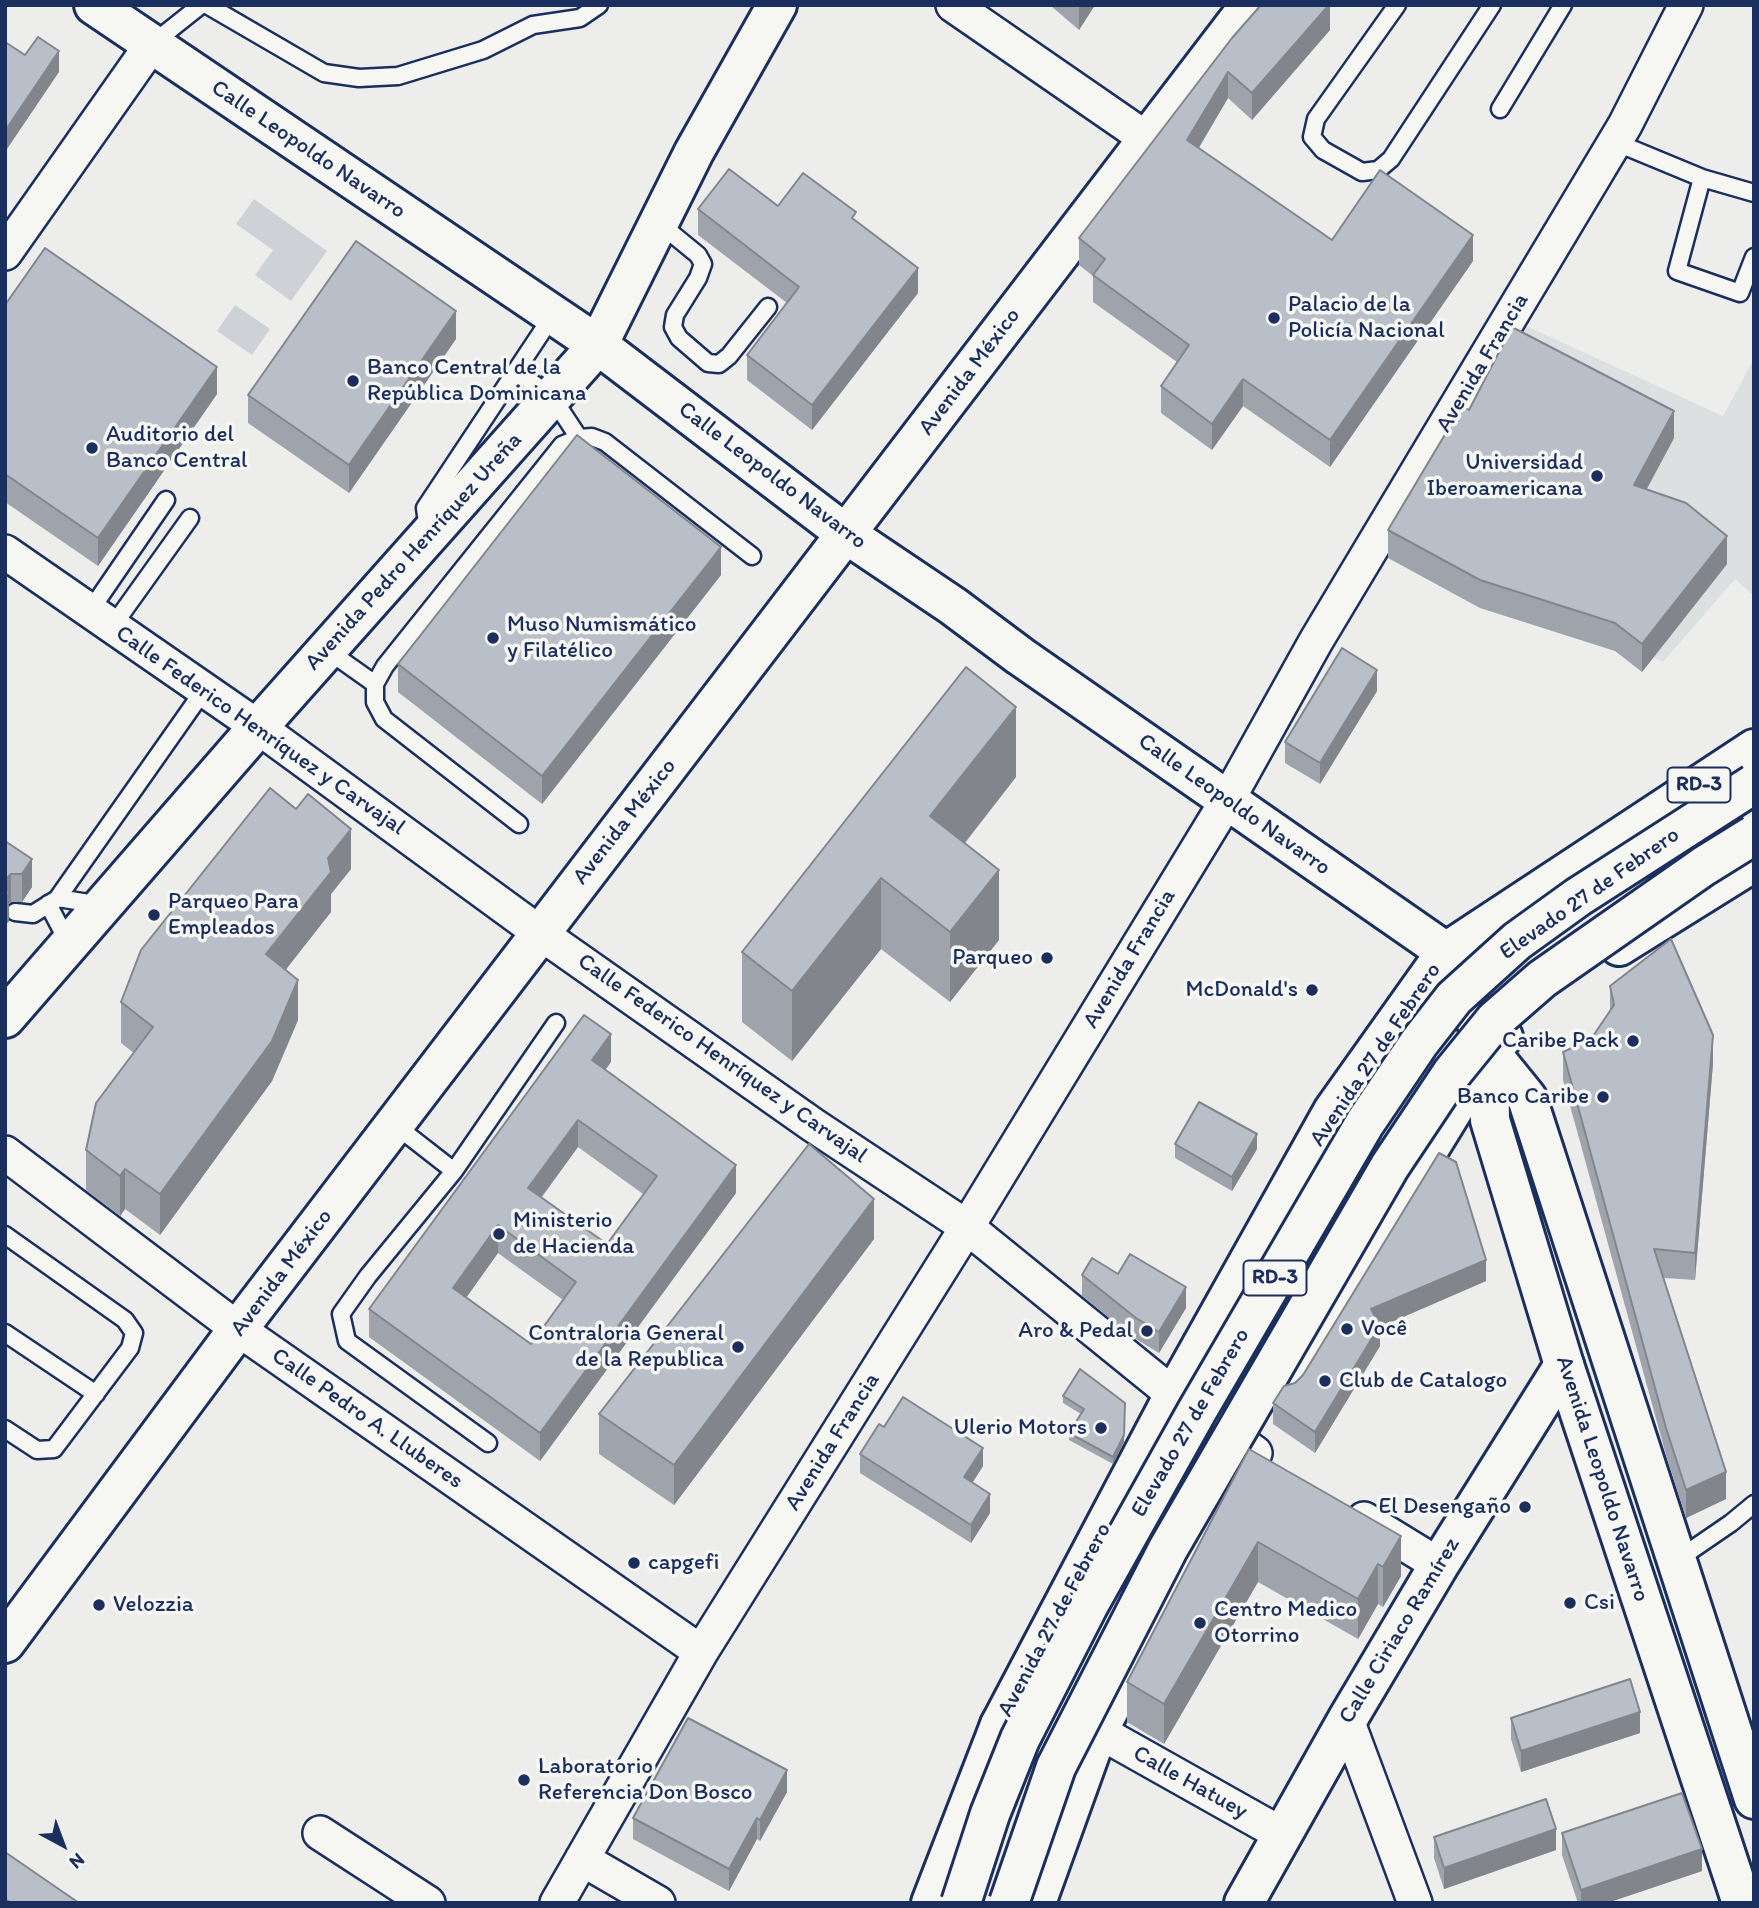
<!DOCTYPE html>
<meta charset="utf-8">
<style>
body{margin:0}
#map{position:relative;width:1759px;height:1908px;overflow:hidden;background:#edeeec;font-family:Itim,sans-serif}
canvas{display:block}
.frame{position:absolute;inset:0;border:7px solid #1b2f5e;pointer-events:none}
.north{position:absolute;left:28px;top:1810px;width:70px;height:70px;-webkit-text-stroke:5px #f6f6f2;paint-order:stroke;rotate:139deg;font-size:19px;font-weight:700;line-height:28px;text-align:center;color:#1b2f5e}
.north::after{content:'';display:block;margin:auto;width:24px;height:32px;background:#1b2f5e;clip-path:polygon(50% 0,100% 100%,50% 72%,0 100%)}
</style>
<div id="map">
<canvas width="1759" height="1908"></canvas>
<div class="frame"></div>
<div class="north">N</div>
</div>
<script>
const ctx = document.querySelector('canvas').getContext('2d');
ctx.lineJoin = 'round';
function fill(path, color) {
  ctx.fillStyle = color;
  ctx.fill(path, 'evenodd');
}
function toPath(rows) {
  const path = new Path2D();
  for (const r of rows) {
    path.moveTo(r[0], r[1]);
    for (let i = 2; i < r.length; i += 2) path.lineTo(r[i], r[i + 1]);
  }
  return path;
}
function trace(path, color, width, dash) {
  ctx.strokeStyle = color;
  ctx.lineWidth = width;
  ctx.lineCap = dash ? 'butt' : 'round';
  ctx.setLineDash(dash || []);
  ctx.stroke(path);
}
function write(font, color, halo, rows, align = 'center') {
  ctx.font = font + ' Itim,sans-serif';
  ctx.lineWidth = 7;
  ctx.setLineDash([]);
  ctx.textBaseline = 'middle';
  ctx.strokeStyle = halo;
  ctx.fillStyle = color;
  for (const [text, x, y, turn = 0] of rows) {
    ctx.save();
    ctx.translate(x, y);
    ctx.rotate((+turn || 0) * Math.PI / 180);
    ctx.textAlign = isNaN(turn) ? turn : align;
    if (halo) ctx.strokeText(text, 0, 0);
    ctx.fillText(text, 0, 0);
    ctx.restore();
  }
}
fill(toPath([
 [1524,325,1723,416,1754,359,1754,596,1735,579,1663,662,1578,622,1408,536]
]), '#dde0e1');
fill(toPath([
 [254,199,327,251,291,301,255,275,273,250,236,224],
 [235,305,270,329,252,355,217,331]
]), '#ced2d7');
const lane = toPath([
 [207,5,324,73,359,78,398,76,483,50,533,25,580,18,599,5],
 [1397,5,1316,119,1312,137,1323,150,1362,172,1378,170,1391,159,1492,5],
 [152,44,201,5],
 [1500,109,1563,5],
 [1615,142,1702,178,1754,193],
 [1702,178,1677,271,1740,293,1754,257],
 [659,223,698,255,703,264,698,278,675,315,673,327,679,338,708,363,719,364,729,356,768,307],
 [516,371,552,397,579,438],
 [428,529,425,508,553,315],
 [90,611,166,500],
 [112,627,190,518],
 [327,650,375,684],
 [519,824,384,719,375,702,375,684,385,666,562,445,579,438,592,437,605,442,752,556],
 [58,898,101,905],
 [48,904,68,942],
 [15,912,33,914,57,899,204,690],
 [395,1125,454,1171,368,1276,341,1314,347,1341,488,1443],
 [454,1171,556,1023],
 [5,1235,125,1320,134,1333,130,1348,54,1449,37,1450,5,1429],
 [5,1333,96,1394],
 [1677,1560,1731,1523,1754,1504]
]);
const street = toPath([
 [953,5,1147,139],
 [5,253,152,44],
 [5,552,258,727,540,933,813,1125,967,1227,1174,1395,1255,1453],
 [5,1153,238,1329,701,1652],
 [1364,1519,1439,1565],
 [1347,1720,1415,1903],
 [1098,1731,1283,1835],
 [320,1833,428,1903],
 [582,1859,658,1903],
 [557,1903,701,1652,967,1227,1228,799,1316,641,1625,125,1686,5]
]);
const secondary = toPath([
 [94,5,598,345,846,534,953,606,1020,656,1446,952],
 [5,1018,258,727,598,345,694,152,777,5],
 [5,1643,238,1329,1250,5],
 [1244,1903,1347,1720,1439,1565,1564,1365]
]);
const primary = toPath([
 [1619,946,1754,862],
 [1450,962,1489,1051,1527,1098,1754,1799],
 [1489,1051,1490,1120,1564,1365,1742,1903],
 [1284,1385,1489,1051,1503,1037],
 [990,1756,1000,1725,1174,1395,1333,1111,1446,952,1754,749],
 [1036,1903,1098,1731,1237,1464]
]);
const highway = toPath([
 [931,1903,1000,1725]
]);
trace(lane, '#1b2f5e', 21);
trace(street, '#1b2f5e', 38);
trace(secondary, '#1b2f5e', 44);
trace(primary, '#1b2f5e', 44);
trace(highway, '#1b2f5e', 44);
trace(lane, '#f6f6f2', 16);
trace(street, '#f6f6f2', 33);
trace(secondary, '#f6f6f2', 38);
trace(primary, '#f6f6f2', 38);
trace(highway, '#f6f6f2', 38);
const highwayBridge = toPath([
 [961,1903,990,1814,1020,1739,1088,1606,1197,1411,1365,1123,1419,1043,1454,998,1517,941,1578,897,1754,784],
 [1009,1903,1056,1767,1168,1549,1390,1166,1452,1073,1495,1020,1542,979,1704,866,1754,835]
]);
trace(highwayBridge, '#1b2f5e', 44, []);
trace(highwayBridge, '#f6f6f2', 38);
fill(toPath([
 [1050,5,1095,5,1079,30],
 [1330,5,1330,30,1252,120,1228,98,1199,148,1332,240,1473,261,1330,467,1243,406,1212,450,1161,413,1161,386,1177,362,1093,302,1093,276,1079,265,1079,238,1232,38],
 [778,206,856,221,918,293,812,430,747,380,747,355,787,303,698,235,698,209],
 [5,305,217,394,98,566,5,502],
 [456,339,349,493,248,423,248,395],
 [1469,410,1674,438,1647,489,1727,564,1642,672,1615,651,1480,608,1388,558,1388,530],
 [721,575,542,804,398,692,398,664],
 [1377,691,1320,784,1285,763,1285,742],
 [1016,777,965,843,999,940,950,1002,881,949,792,1061,742,1022,742,952],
 [5,841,32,887,22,902,11,902,9,904,9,921,5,926],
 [351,869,331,894,331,912,285,970,298,1020,272,1081,160,1235,125,1209,120,1216,86,1190,86,1150,134,1053,121,1043,121,1002],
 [1610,986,1713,1063,1695,1280,1664,1278,1726,1499,1686,1518,1666,1455,1563,1080,1563,1052,1591,1039,1610,1011],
 [611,1062,605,1070,736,1193,540,1461,369,1337,369,1309],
 [578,1147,643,1194,607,1244,542,1197],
 [498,1253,563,1300,531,1344,466,1298],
 [1175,1144,1257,1149,1232,1191,1175,1158],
 [1439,1153,1486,1281,1380,1327,1380,1346,1315,1453,1273,1424,1273,1403,1303,1375],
 [874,1239,674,1505,599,1454,599,1414],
 [1118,1274,1186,1308,1159,1353,1136,1339,1082,1296,1082,1275],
 [1063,1396,1125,1403,1124,1442,1113,1464,1069,1440,1069,1433,1081,1414,1063,1403],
 [884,1427,983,1466,972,1483,990,1513,971,1543,860,1473,860,1454],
 [1249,1449,1401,1576,1383,1607,1378,1604,1358,1639,1258,1582,1164,1744,1127,1722,1127,1682],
 [1511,1718,1640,1733,1521,1772,1511,1739],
 [787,1792,760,1841,757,1839,729,1891,633,1839,633,1818],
 [1562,1833,1702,1871,1607,1903,1578,1903,1562,1855],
 [1434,1837,1556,1850,1444,1889,1434,1858]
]), '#9fa4ac');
fill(toPath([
 [1079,5,1095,5,1079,30],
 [1329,5,1330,5,1330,30,1252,120,1252,93],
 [59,51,59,72,5,152,5,131],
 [1228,72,1228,98,1187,167,1187,140],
 [1473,235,1473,261,1330,467,1330,440],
 [918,268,918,293,812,430,812,405],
 [456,311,456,339,349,493,349,465],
 [217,367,217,394,98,566,98,538],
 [1243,379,1243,406,1212,450,1212,424],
 [1674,411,1674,438,1634,512,1634,485],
 [1727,536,1727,564,1642,672,1642,644],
 [721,547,721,575,542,804,542,776],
 [1377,670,1377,691,1320,784,1320,763],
 [1016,707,1016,777,930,887,930,816],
 [351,829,351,869,331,894,331,912,266,995,266,954,328,858],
 [32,859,32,887,22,902,22,874],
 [999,870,999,940,950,1002,950,932],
 [11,874,11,902,9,904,9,921,5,926,6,879],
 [881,878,881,949,792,1061,792,991],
 [298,980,298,1020,272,1081,160,1235,160,1194],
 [611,1034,611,1062,592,1088,592,1060],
 [1713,1035,1713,1063,1695,1280,1695,1253],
 [578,1120,578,1147,528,1215,528,1188],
 [1257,1134,1257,1149,1232,1191,1232,1177],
 [736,1165,736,1193,540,1461,540,1433],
 [125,1169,125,1209,120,1216,120,1176],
 [874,1199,874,1239,674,1505,674,1465],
 [498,1225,498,1253,453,1316,453,1288],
 [1486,1260,1486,1281,1380,1327,1380,1346,1315,1453,1315,1432,1371,1309],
 [1186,1287,1186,1308,1159,1353,1159,1332],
 [1125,1403,1124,1442,1113,1464,1113,1457],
 [983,1448,983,1466,964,1496,964,1477],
 [1726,1472,1726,1499,1686,1518,1686,1490],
 [990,1494,990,1513,971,1543,971,1525],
 [1401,1536,1401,1576,1383,1607,1383,1567],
 [1258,1542,1258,1582,1164,1744,1164,1704],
 [1378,1564,1378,1604,1358,1639,1358,1599],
 [1640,1712,1640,1733,1521,1772,1521,1751],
 [787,1770,787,1792,760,1841,760,1820],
 [757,1818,757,1839,729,1891,729,1869],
 [1556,1829,1556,1850,1444,1889,1444,1868],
 [1702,1849,1702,1871,1607,1903,1581,1903,1581,1890]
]), '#82868c');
const building = toPath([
 [1261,5,1329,5,1252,93,1228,72,1187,140,1332,240,1380,170,1473,235,1330,440,1243,379,1212,424,1161,386,1189,345,1093,275,1105,259,1079,238,1232,38,1261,5],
 [38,37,59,51,5,131,5,42,25,55,38,37],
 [729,169,778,206,803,173,856,212,852,218,918,268,812,405,747,355,799,287,698,209,729,169],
 [356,241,456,311,349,465,248,395,356,241],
 [45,248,217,367,98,538,5,474,5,305,45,248],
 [1512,327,1674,411,1634,485,1686,503,1727,536,1642,644,1615,623,1480,580,1388,530,1462,406,1469,410,1512,327],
 [577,435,721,547,542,776,398,664,577,435],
 [1342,648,1377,670,1320,763,1285,742,1342,648],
 [966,667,1016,707,930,816,999,870,950,932,881,878,792,991,742,952,966,667],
 [270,788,296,809,308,794,351,829,328,858,331,872,266,954,298,980,272,1041,160,1194,125,1169,120,1176,86,1150,96,1103,153,1027,121,1002,141,950,270,788],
 [5,841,32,859,22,874,11,874,6,879,5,887,5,841],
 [5,888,9,893,5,898,5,888],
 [1671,939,1713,1035,1695,1253,1654,1249,1726,1472,1686,1490,1666,1428,1563,1052,1591,1039,1614,1005,1610,986,1671,939],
 [584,1015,611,1034,592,1060,736,1165,540,1433,369,1309,584,1015],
 [578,1120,657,1176,607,1244,528,1188,578,1120],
 [498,1225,576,1282,531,1344,453,1288,498,1225],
 [1199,1102,1257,1134,1232,1177,1175,1144,1199,1102],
 [809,1144,874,1199,674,1465,599,1414,809,1144],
 [1439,1153,1456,1162,1486,1260,1371,1309,1380,1325,1315,1432,1273,1403,1284,1386,1295,1383,1303,1375,1439,1153],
 [1130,1254,1186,1287,1159,1332,1136,1318,1082,1275,1092,1258,1118,1274,1130,1254],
 [1080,1369,1125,1403,1124,1435,1113,1457,1069,1433,1084,1409,1063,1396,1080,1369],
 [903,1397,983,1448,964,1477,990,1494,971,1525,860,1454,879,1424,884,1427,903,1397],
 [1249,1449,1401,1536,1383,1567,1378,1564,1358,1599,1258,1542,1164,1704,1127,1682,1249,1449],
 [1630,1679,1640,1712,1521,1751,1511,1718,1630,1679],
 [688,1718,787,1770,760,1820,757,1818,729,1869,633,1818,688,1718],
 [1682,1793,1702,1849,1581,1890,1562,1833,1682,1793],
 [1546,1799,1556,1829,1444,1868,1434,1837,1546,1799],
 [5,1852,79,1903,11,1903,5,1899,5,1852]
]);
fill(building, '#b9bfc8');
trace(building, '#82868c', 2);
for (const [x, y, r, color] of [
 [1274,318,7,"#1b2f5e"],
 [353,381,7,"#1b2f5e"],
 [92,448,7,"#1b2f5e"],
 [1597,476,7,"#1b2f5e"],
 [493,638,7,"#1b2f5e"],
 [154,915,7,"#1b2f5e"],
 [1047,958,7,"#1b2f5e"],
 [1312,990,7,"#1b2f5e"],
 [1633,1041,7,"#1b2f5e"],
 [1603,1097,7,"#1b2f5e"],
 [499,1234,7,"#1b2f5e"],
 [1347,1329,7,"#1b2f5e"],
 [1147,1331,7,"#1b2f5e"],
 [738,1347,7,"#1b2f5e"],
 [1325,1381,7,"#1b2f5e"],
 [1101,1428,7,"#1b2f5e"],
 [1525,1507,7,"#1b2f5e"],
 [634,1563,7,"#1b2f5e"],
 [1570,1603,7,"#1b2f5e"],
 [99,1605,7,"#1b2f5e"],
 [1200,1623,7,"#1b2f5e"],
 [524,1780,7,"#1b2f5e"]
]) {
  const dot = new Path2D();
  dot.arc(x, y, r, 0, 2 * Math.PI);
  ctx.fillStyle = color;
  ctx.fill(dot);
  trace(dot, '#f6f6f2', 2.5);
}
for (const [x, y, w] of [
 [1699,785,63],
 [1275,1278,63]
]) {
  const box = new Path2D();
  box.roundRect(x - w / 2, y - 17.5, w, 35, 5);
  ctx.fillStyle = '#f6f6f2';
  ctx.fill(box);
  trace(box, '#1b2f5e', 2);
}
write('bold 21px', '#1b2f5e', null, [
 ["RD-3",1699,785],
 ["RD-3",1275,1278]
]);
write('23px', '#1b2f5e', '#f6f6f2', [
 ["Calle Leopoldo Navarro",308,150,34],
 ["Avenida Francia",1483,363,-59],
 ["Avenida México",970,372,-53],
 ["Calle Leopoldo Navarro",772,476,37],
 ["Avenida Pedro Henríquez Ureña",414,552,-48],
 ["Calle Federico Henríquez y Carvajal",260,731,35],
 ["Calle Leopoldo Navarro",1234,805,35],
 ["Avenida México",625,822,-52],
 ["Elevado 27 de Febrero",1590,894,-35],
 ["Avenida Francia",1130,959,-59],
 ["Avenida 27 de Febrero",1376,1055,-56],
 ["Calle Federico Henríquez y Carvajal",722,1059,35],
 ["Avenida México",282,1273,-53],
 ["Calle Pedro A. Lluberes",367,1419,35],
 ["Elevado 27 de Febrero",1191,1423,-60],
 ["Avenida Francia",833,1442,-58],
 ["Avenida Leopoldo Navarro",1602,1479,72],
 ["Avenida 27 de Febrero",1055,1620,-62],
 ["Calle Ciriaco Ramírez",1400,1631,-59],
 ["Calle Hatuey",1190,1783,29]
]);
write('23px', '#1b2f5e', '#f6f6f2', [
 ["Palacio de la",1288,305],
 ["Policía Nacional",1288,331],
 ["Banco Central de la",367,368],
 ["República Dominicana",367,394],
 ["Auditorio del",106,435],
 ["Banco Central",106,461],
 ["Universidad",1583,463,"right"],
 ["Iberoamericana",1583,489,"right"],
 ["Muso Numismático",507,625],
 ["y Filatélico",507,651],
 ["Parqueo Para",168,902],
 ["Empleados",168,928],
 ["Parqueo",1033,958,"right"],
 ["McDonald's",1298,990,"right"],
 ["Caribe Pack",1619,1041,"right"],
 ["Banco Caribe",1589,1097,"right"],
 ["Ministerio",513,1221],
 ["de Hacienda",513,1247],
 ["Você",1361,1329],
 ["Aro & Pedal",1133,1331,"right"],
 ["Contraloria General",724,1334,"right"],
 ["de la Republica",724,1360,"right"],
 ["Club de Catalogo",1339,1381],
 ["Ulerio Motors",1087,1428,"right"],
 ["El Desengaño",1511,1507,"right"],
 ["capgefi",648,1563],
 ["Csi",1584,1603],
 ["Velozzia",113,1605],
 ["Centro Medico",1214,1610],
 ["Otorrino",1214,1636],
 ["Laboratorio",538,1767],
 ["Referencia Don Bosco",538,1793]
], 'left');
</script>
